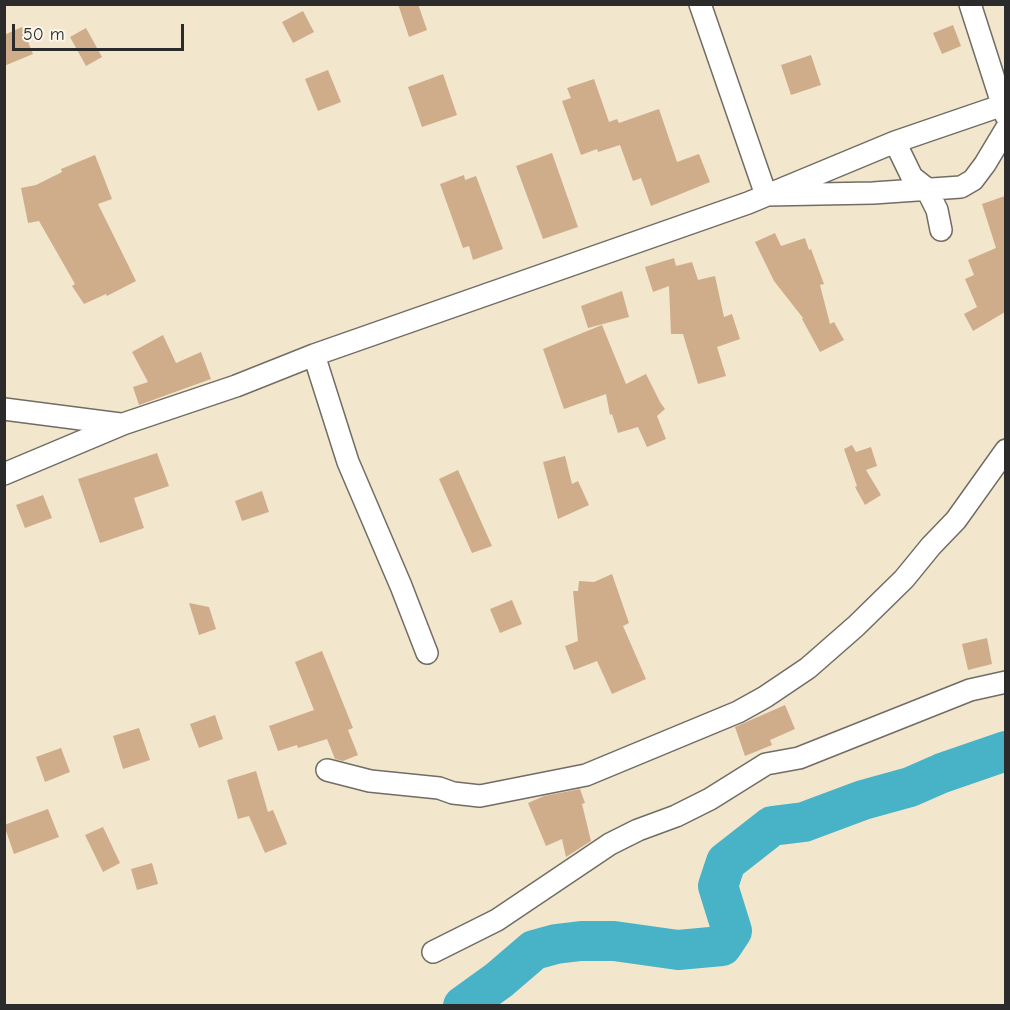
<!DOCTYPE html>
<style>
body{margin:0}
#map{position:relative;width:1010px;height:1010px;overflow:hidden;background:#f2e6cd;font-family:"Comic Neue",sans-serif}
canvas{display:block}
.frame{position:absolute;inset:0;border:6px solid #2b2b2b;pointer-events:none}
.scale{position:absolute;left:12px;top:24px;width:172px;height:27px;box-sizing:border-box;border:3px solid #2b2b2b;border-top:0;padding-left:8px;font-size:18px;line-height:21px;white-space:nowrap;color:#2b2b2b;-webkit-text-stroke:4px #fbf7ec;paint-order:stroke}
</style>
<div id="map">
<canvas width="1010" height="1010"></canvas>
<div class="frame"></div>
<div class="scale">50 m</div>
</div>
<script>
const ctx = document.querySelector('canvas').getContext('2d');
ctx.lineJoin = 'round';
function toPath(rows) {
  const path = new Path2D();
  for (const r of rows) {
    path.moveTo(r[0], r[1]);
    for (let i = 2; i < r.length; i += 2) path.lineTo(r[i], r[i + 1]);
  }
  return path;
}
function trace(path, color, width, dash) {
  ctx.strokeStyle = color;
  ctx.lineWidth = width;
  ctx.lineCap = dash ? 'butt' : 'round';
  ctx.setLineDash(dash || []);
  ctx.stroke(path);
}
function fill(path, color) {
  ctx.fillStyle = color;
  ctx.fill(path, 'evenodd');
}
trace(toPath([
 [463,1006,499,980,534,950,556,944,581,941,614,941,678,950,722,946,732,931,718,886,726,862,772,826,804,822,863,800,910,787,942,773,1006,751]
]), '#48b3c6', 40);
fill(toPath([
 [398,4,418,4,427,30,409,37],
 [303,11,314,32,293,43,282,22],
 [953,25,961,46,942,54,933,33],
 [22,27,33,54,4,66,4,35],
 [86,28,102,57,86,66,70,37],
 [811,55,821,85,791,95,781,65],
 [328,70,341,102,318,111,305,79],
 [443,74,457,115,422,127,408,87],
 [594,79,609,122,617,119,619,123,659,109,677,162,699,154,710,182,651,206,641,178,633,181,620,145,598,152,597,149,581,155,562,101,571,98,567,88],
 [552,153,578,227,543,239,516,166],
 [95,155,112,199,98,204,136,281,107,296,106,294,84,304,72,286,75,284,39,221,28,223,21,188,36,185,62,172,61,169],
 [464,175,465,180,476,176,503,249,473,260,469,246,463,248,440,184],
 [1005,196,1005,312,973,331,964,314,977,307,965,279,974,275,968,260,996,248,982,204],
 [775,233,781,246,805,238,809,250,811,249,824,284,820,285,830,324,834,322,844,340,820,352,802,319,803,318,774,281,755,242],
 [674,258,676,266,692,262,698,280,715,276,724,317,732,314,740,339,717,347,726,376,698,384,683,334,671,334,669,286,653,292,645,267],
 [622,291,629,317,588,328,581,306],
 [602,325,626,384,646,374,660,402,665,409,657,416,666,439,647,447,638,427,618,433,612,414,610,415,606,394,564,409,543,349],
 [163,335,176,363,201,352,211,379,139,405,133,387,148,382,132,352],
 [852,445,856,452,871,447,877,466,866,470,881,495,865,505,855,487,857,486,844,449],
 [157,453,169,486,134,498,144,528,100,543,78,479],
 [565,456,572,484,578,481,589,505,558,519,543,462],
 [458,470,492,546,472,553,439,479],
 [262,491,269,512,242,521,235,501],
 [43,495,52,518,25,528,16,505],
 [612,574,629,623,623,626,646,679,612,694,597,661,574,670,565,646,578,641,573,591,578,591,579,581,594,582],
 [512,600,522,624,500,633,490,609],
 [189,603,209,607,216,629,199,635],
 [987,638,992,664,968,670,962,644],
 [322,651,353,728,348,730,358,755,343,761,335,759,327,739,298,748,297,745,278,751,269,726,314,710,295,662],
 [785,705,795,729,770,740,772,745,745,756,735,727],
 [215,715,223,739,199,748,190,724],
 [139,728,150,760,123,769,113,736],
 [61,748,70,772,45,782,36,757],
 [256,771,268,812,273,810,287,844,265,853,249,816,238,819,227,780],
 [580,789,585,803,582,804,591,841,566,857,562,839,546,846,528,803,544,796],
 [48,809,59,837,14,854,4,825],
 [103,827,120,863,103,872,85,835],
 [152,863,158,884,137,890,131,869]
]), '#cfad8b');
const street = toPath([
 [700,4,766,195,873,193,961,187,973,180,985,164,1006,129],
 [970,4,1006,116],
 [895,142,912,177,926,188,937,210,941,230],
 [314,355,348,462,401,586,427,653],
 [4,409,120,424],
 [4,474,123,424,236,386,314,355,748,203,895,142,1006,104],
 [327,770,370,781,439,788,453,793,480,796,586,775,738,712,765,697,808,668,856,626,904,579,931,546,956,520,1006,450],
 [433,952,497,920,610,844,638,830,676,816,710,799,766,764,799,758,970,690,1006,682]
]);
trace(street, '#716c64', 24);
trace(street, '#fff', 21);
</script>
